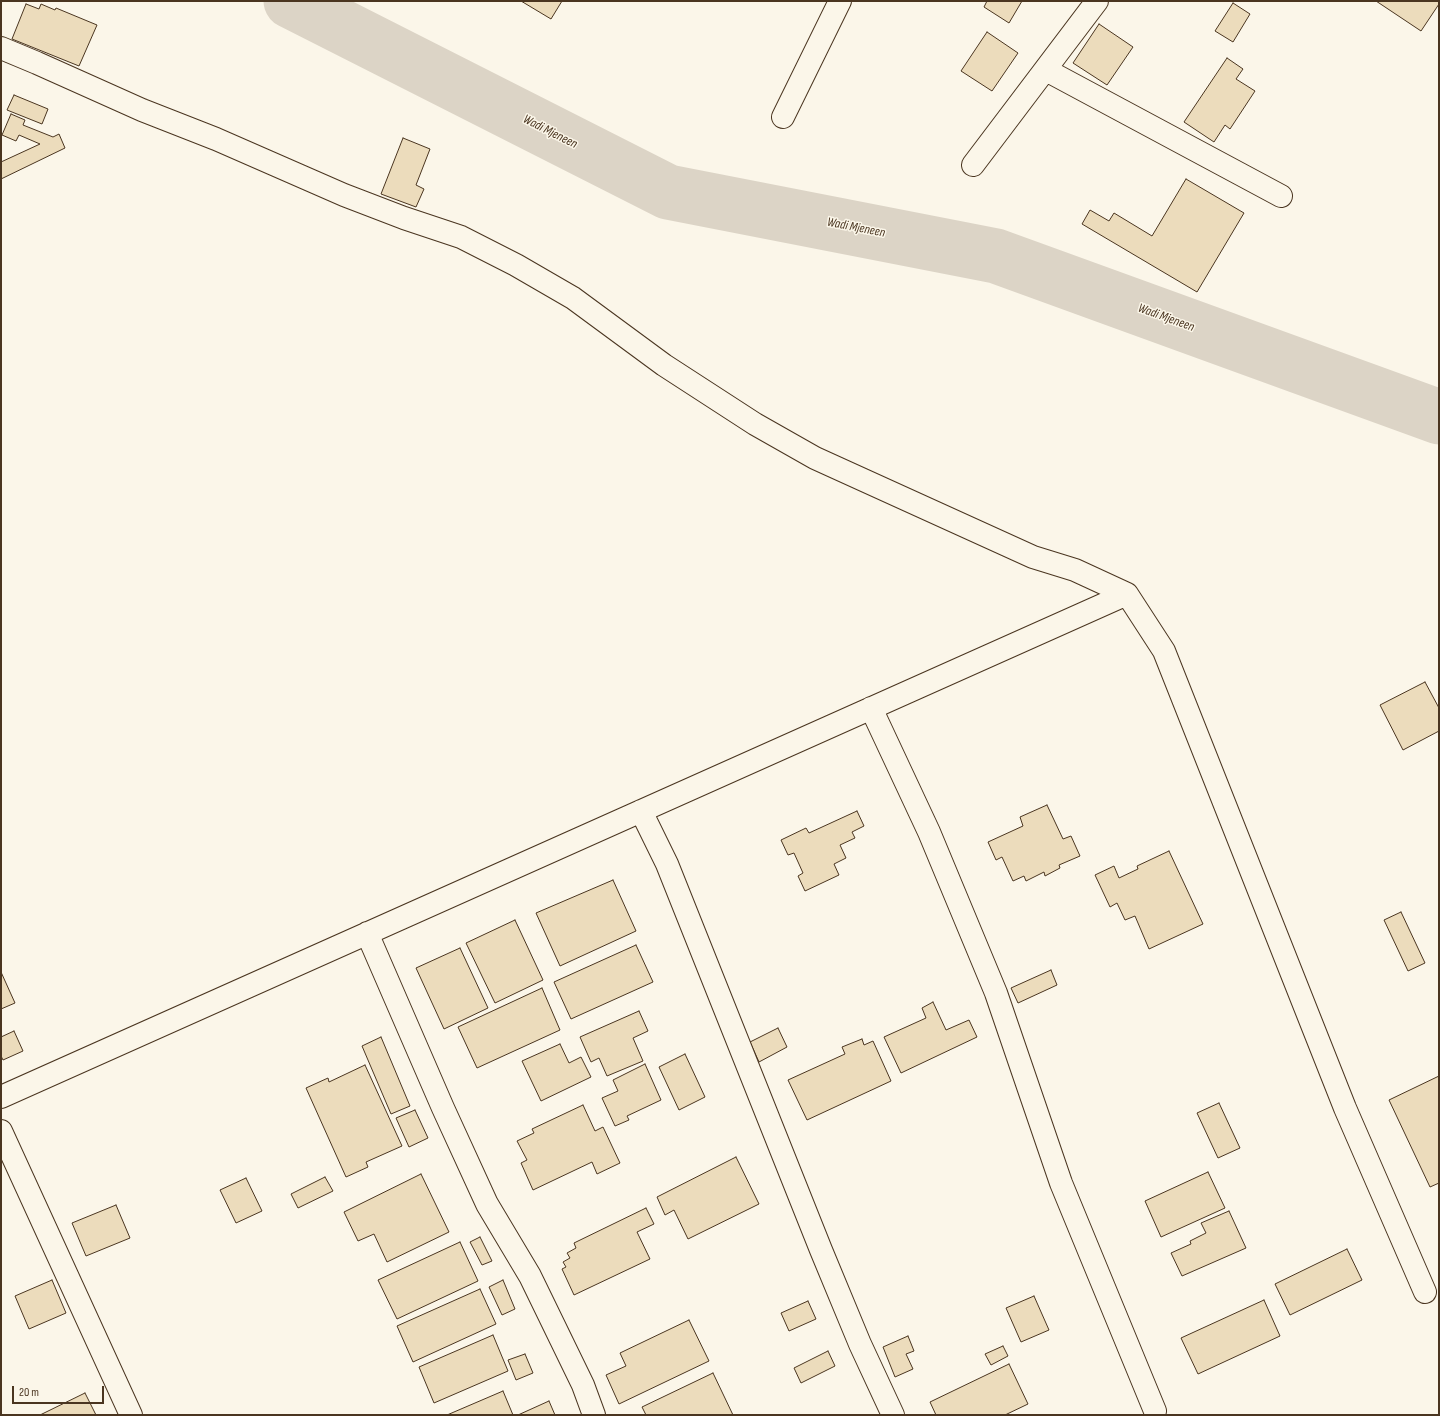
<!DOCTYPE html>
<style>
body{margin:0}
#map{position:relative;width:1440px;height:1416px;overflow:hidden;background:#fbf6e9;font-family:"Sofia Sans Condensed",sans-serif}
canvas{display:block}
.frame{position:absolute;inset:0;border:2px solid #4a3520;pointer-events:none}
.scale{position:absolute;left:12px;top:1386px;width:92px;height:18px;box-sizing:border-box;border:2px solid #4a3520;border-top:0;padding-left:5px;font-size:12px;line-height:14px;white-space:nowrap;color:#4a3520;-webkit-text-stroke:3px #fbf6e9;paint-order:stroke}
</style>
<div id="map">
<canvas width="1440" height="1416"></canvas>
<div class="frame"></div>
<div class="scale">20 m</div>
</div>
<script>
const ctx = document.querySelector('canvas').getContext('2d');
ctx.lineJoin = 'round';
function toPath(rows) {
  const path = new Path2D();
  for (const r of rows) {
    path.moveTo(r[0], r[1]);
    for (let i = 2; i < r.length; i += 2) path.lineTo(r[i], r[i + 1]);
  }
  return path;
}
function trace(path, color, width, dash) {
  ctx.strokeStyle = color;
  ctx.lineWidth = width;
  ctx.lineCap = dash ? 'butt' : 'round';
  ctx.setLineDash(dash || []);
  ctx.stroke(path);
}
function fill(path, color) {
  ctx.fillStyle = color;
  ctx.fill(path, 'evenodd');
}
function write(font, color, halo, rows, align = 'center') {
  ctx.font = font + ' "Sofia Sans Condensed",sans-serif';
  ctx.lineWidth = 3;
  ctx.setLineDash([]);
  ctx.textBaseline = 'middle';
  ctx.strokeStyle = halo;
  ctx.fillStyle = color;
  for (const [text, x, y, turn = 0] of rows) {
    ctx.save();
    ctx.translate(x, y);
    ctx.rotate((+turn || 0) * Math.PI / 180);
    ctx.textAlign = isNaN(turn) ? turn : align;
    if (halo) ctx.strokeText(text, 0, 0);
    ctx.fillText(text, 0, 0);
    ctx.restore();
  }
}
trace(toPath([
 [291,1,668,192,996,256,1439,417]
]), '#dcd4c6', 55);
const building = toPath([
 [521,1,562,1,551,19,521,1],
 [987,1,1022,1,1009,23,984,7,987,1],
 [1376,1,1439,1,1439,4,1421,31,1376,1],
 [1233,3,1250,14,1233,42,1215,31,1233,3],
 [26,4,39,9,41,4,55,10,56,8,97,25,79,66,12,39,26,4],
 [1099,24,1133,47,1107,85,1073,63,1099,24],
 [987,32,1018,53,992,91,961,71,987,32],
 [1227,58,1243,69,1236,79,1255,91,1230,129,1225,125,1214,142,1184,122,1227,58],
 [14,95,48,109,42,124,7,110,14,95],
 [11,114,25,120,23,125,53,137,59,134,65,148,1,179,1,162,40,144,19,135,16,141,2,135,11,114],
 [403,138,430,149,416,185,424,189,416,207,381,194,403,138],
 [1186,179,1244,213,1197,292,1082,224,1090,210,1109,221,1114,213,1152,236,1186,179],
 [1425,682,1439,708,1439,731,1403,750,1380,705,1425,682],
 [1047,805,1063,839,1071,836,1080,856,1059,865,1060,868,1045,876,1044,872,1026,881,1024,876,1013,881,1002,857,996,860,988,842,1023,826,1020,817,1047,805],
 [857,811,864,826,852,832,855,838,840,845,846,858,834,864,839,875,805,891,798,876,803,873,794,853,788,855,781,840,806,828,809,833,857,811],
 [1169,851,1203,924,1149,949,1135,916,1125,920,1117,903,1110,907,1095,875,1114,866,1119,878,1138,869,1137,866,1169,851],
 [613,880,636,931,560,966,536,913,613,880],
 [1401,912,1425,963,1408,971,1384,920,1401,912],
 [515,920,543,980,495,1003,466,943,515,920],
 [636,945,653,982,571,1019,554,982,636,945],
 [460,948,488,1008,444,1029,416,968,460,948],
 [1051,970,1057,985,1018,1003,1011,988,1051,970],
 [1,972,15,1003,1,1009,1,972],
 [542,988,560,1030,477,1068,458,1027,542,988],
 [933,1002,946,1030,969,1020,977,1037,901,1073,884,1037,926,1018,922,1008,933,1002],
 [639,1011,648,1031,633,1038,643,1061,607,1076,599,1058,591,1062,580,1037,639,1011],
 [778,1028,787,1047,759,1062,750,1042,778,1028],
 [14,1031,23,1051,3,1060,1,1056,1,1037,14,1031],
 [381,1037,410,1106,391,1114,362,1046,381,1037],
 [862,1039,864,1045,873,1041,891,1081,807,1120,788,1080,845,1054,842,1047,862,1039],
 [560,1044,569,1063,581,1057,591,1077,541,1101,522,1061,560,1044],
 [685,1054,705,1097,679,1110,659,1067,685,1054],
 [645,1064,661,1100,627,1116,629,1120,615,1126,602,1098,618,1091,613,1080,645,1064],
 [365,1065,402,1146,366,1162,368,1167,346,1177,306,1088,328,1078,329,1082,365,1065],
 [1439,1076,1439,1183,1430,1187,1389,1100,1439,1076],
 [1219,1103,1240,1148,1218,1158,1197,1113,1219,1103],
 [583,1105,595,1131,603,1127,620,1163,597,1174,592,1162,533,1190,521,1163,527,1160,517,1141,534,1133,532,1129,583,1105],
 [415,1110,428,1138,409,1147,396,1118,415,1110],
 [736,1157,759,1204,688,1239,674,1210,665,1215,657,1197,736,1157],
 [1208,1172,1225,1208,1161,1237,1145,1201,1208,1172],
 [421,1174,449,1232,387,1262,374,1234,358,1241,344,1212,421,1174],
 [325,1177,333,1191,298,1208,291,1194,325,1177],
 [246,1178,262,1211,236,1223,220,1190,246,1178],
 [116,1205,130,1238,86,1256,72,1223,116,1205],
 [646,1208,654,1224,637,1232,650,1259,574,1295,562,1269,566,1267,563,1262,570,1258,567,1253,576,1248,574,1243,646,1208],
 [1229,1211,1246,1248,1182,1276,1171,1253,1191,1244,1190,1241,1206,1233,1201,1223,1229,1211],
 [480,1237,492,1261,482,1265,470,1242,480,1237],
 [460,1242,478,1281,397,1319,378,1280,460,1242],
 [1347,1249,1362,1280,1290,1315,1275,1284,1347,1249],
 [52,1280,66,1313,29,1329,15,1296,52,1280],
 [503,1280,515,1309,502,1315,489,1287,503,1280],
 [480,1289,496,1324,413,1362,397,1326,480,1289],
 [1034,1296,1049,1330,1021,1342,1006,1308,1034,1296],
 [1264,1300,1280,1336,1198,1374,1181,1338,1264,1300],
 [808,1301,816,1319,789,1331,781,1313,808,1301],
 [689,1320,709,1361,619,1404,606,1375,626,1366,620,1353,689,1320],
 [493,1335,508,1371,434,1403,419,1367,493,1335],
 [908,1336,914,1351,906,1354,913,1369,895,1377,883,1347,908,1336],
 [1003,1346,1008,1356,991,1365,985,1354,1003,1346],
 [828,1351,835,1366,801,1383,794,1368,828,1351],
 [525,1354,533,1373,516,1380,508,1360,525,1354],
 [1009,1364,1028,1404,1005,1415,936,1415,930,1402,1009,1364],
 [713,1373,733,1415,646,1415,642,1407,713,1373],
 [503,1391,513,1415,447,1415,503,1391],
 [85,1393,96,1415,40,1415,85,1393],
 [549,1401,555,1415,518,1415,549,1401]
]);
fill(building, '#ecdcbc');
trace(building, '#4a3520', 1);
const minor = toPath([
 [1,48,37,63,142,110,216,139,344,195,404,218,461,237,516,265,573,298,664,365,755,424,815,458,1033,557,1075,570,1127,594,1164,651,1345,1108,1425,1292],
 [1046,70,1281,196],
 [783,117,840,1],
 [973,165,1097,1],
 [871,708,929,832,996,993,1061,1183,1155,1411],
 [641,811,667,864,821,1250,860,1344,893,1415],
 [367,933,443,1108,487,1204,530,1276,583,1385,594,1415],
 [1,1097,1127,594],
 [1,1131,131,1415]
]);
trace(minor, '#4a3520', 24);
trace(minor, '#fbf6e9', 22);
write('italic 13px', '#4a3520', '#fbf6e9', [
 ["Wadi Mjeneen",550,132,27],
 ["Wadi Mjeneen",856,228,11],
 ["Wadi Mjeneen",1166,318,20]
]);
</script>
